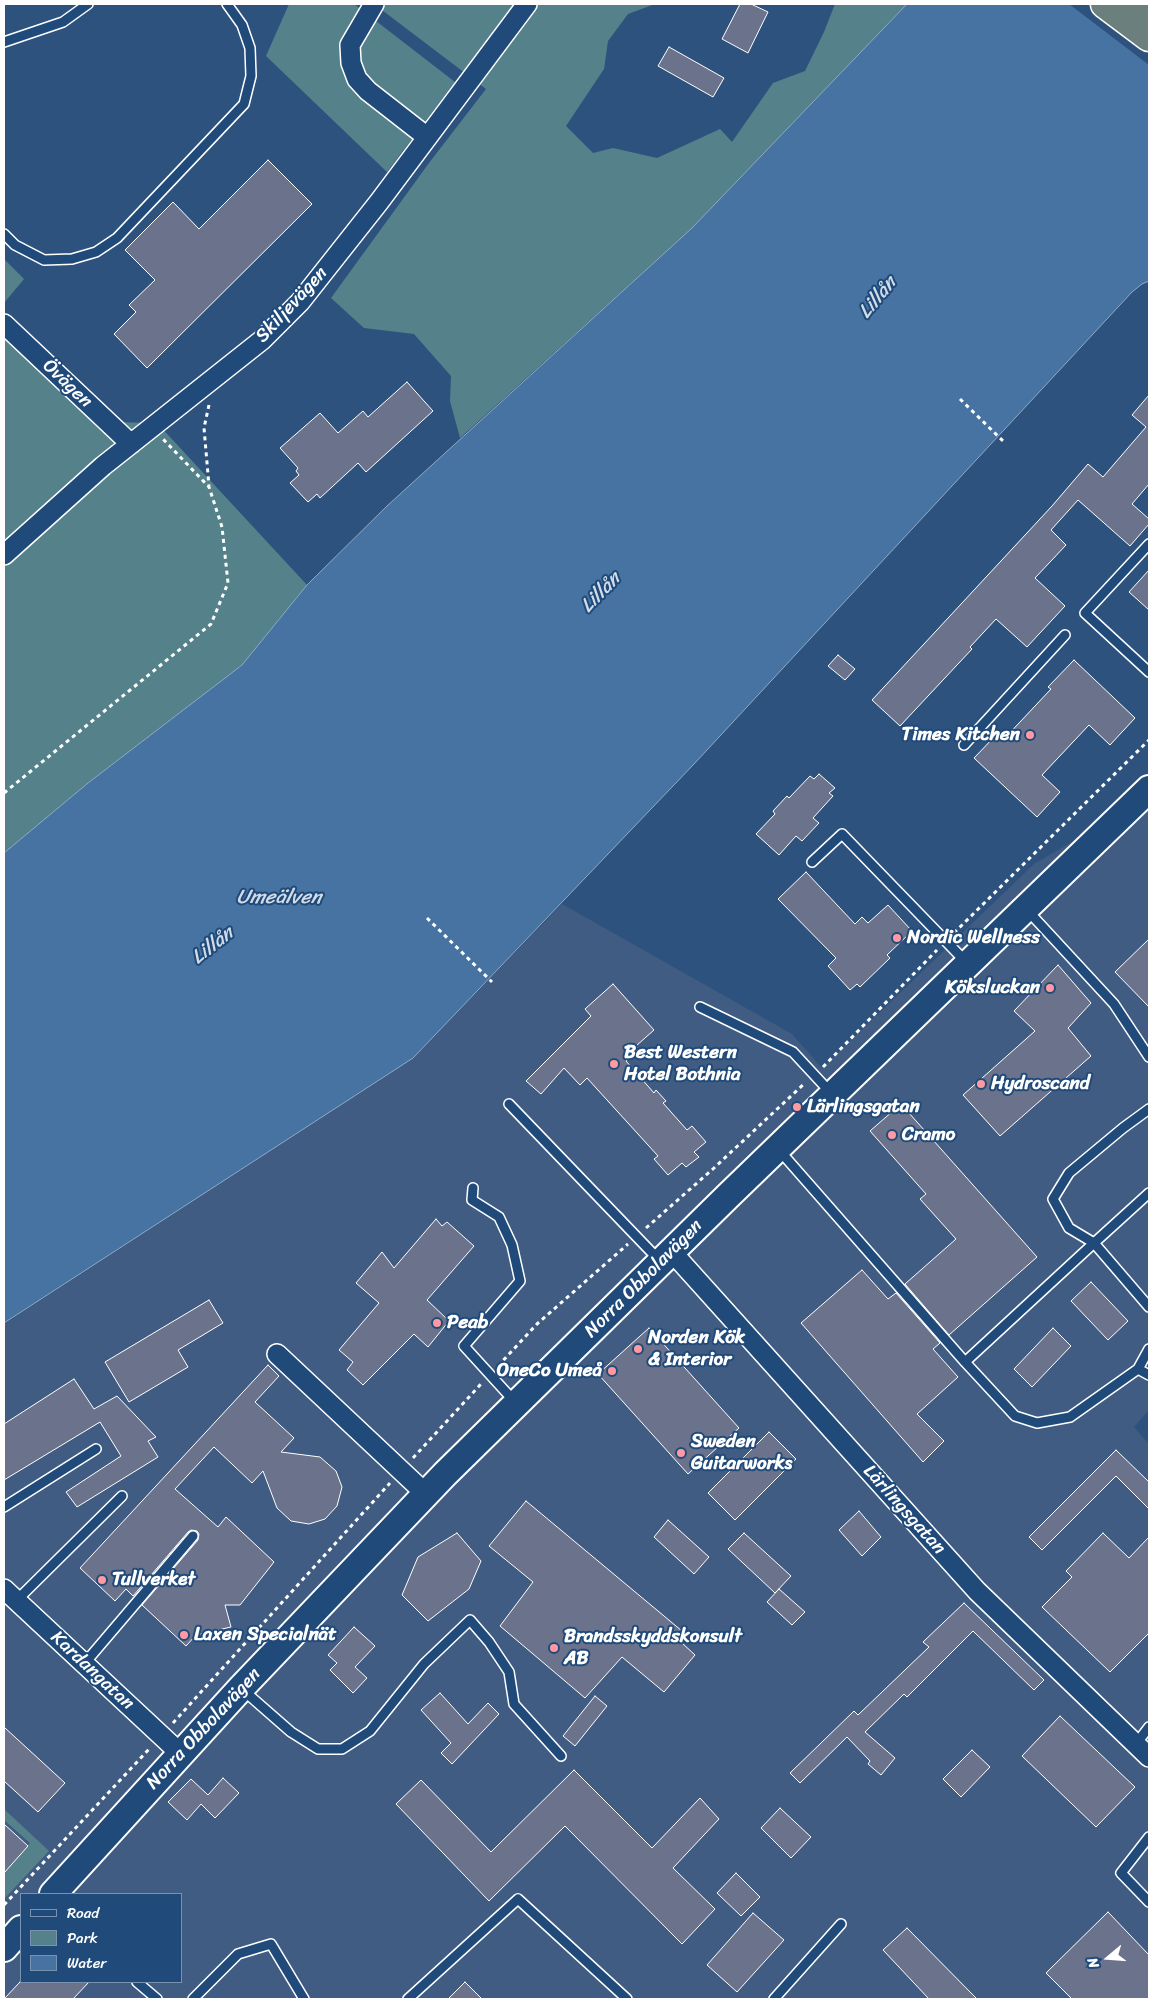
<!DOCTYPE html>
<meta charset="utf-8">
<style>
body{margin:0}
#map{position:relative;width:1153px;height:2003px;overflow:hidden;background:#2e527e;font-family:Sriracha,sans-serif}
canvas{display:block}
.frame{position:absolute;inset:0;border:5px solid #fff;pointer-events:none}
.legend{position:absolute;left:20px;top:1893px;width:162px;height:90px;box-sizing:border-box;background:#1f4a7a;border:1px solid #7992af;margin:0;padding:6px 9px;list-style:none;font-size:15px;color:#fff}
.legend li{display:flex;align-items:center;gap:10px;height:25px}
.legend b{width:25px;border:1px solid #7992af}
.north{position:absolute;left:1083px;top:1933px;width:50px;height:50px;-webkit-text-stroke:4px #1f4a7a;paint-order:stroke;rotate:252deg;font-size:14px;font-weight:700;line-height:20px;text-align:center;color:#fff}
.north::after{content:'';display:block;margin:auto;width:18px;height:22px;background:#fff;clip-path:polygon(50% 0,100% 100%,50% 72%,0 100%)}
</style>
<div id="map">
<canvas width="1153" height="2003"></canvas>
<div class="frame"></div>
<ul class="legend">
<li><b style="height:6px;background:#1f4a7a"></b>Road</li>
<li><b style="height:14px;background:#55828a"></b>Park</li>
<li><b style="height:14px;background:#4673a1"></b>Water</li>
</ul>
<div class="north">N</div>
</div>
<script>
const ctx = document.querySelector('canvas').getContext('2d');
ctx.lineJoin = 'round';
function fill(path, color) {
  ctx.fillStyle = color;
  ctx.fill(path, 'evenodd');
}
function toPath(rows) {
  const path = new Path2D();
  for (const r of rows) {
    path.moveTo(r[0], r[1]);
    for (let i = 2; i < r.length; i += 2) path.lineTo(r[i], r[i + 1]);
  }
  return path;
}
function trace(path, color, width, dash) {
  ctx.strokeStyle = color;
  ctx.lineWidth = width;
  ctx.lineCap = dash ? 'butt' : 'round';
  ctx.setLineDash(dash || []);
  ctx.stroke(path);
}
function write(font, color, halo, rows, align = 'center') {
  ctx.font = font + ' Sriracha,sans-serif';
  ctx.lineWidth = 4;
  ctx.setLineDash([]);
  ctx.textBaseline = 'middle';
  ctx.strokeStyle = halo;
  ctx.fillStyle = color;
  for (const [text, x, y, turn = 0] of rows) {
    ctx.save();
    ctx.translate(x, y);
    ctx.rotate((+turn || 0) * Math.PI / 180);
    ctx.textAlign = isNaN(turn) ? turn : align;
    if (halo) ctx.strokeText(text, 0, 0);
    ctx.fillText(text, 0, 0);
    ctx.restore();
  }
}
fill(toPath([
 [1149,797,1149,1410,1134,1427,1149,1444,1149,1999,4,1999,4,1324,413,1058,562,904,792,1034,822,1068,1034,864],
 [21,1894,181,1894,181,1982,21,1982]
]), '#405c82');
fill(toPath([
 [289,4,354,4,455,82,387,172,266,56],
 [374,4,655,4,628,14,608,41,604,69,566,126,593,153,613,148,657,158,720,129,732,142,773,83,805,71,824,32,835,4,907,4,692,228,460,438,450,401,451,376,414,334,364,328,331,298,429,163,486,89],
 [4,259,24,279,4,303],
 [4,324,107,422,157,423,307,585,242,665,88,783,4,853],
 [4,1809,49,1851,4,1899,4,1873,30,1843,4,1820]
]), '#55828a');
const water = toPath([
 [907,4,1149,4,1149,281,1142,284,1132,292,694,764,413,1058,4,1323,4,853,88,783,242,665,307,585,387,506,692,228,907,4]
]);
fill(water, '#4673a1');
trace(water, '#90abc7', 1);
fill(toPath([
 [1069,4,1149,4,1149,65]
]), '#2e527e');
const building = toPath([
 [740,4,751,4,768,12,748,53,722,39,740,4],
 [669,47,724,78,713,97,658,66,669,47],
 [268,160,312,204,147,368,114,334,136,312,129,305,155,280,125,250,173,202,199,229,268,160],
 [407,382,433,411,366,472,358,463,320,498,317,494,308,502,290,483,299,475,296,471,298,468,280,448,320,413,338,433,363,411,368,417,407,382],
 [1149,395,1149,484,1132,504,1149,519,1149,524,1130,546,1078,500,1051,530,1066,545,1035,578,1065,606,1027,647,996,619,970,647,972,649,900,726,872,700,1052,506,1088,464,1103,477,1146,427,1132,415,1149,395],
 [1149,570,1149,610,1129,592,1149,570],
 [838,655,855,669,845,680,828,666,838,655],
 [1074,660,1135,718,1110,745,1089,725,1042,775,1060,792,1037,817,974,758,998,733,1004,739,1051,689,1048,687,1074,660],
 [819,774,835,788,829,793,833,796,813,818,819,823,802,841,796,836,779,855,756,834,775,814,773,811,787,796,789,798,810,776,814,779,819,774],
 [806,872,855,924,862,917,868,923,888,905,912,931,887,955,890,958,860,987,857,984,850,990,828,966,836,958,778,899,806,872],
 [1149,939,1149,1007,1115,972,1149,939],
 [1058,965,1091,1003,1068,1028,1091,1056,1000,1136,963,1095,1035,1031,1014,1011,1058,965],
 [613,984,654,1030,636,1046,639,1049,626,1061,654,1093,656,1090,666,1101,663,1103,687,1130,692,1126,706,1142,694,1152,699,1157,686,1167,682,1163,668,1175,654,1159,658,1156,587,1078,580,1085,564,1068,541,1094,526,1081,591,1016,585,1009,613,984],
 [901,1104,1037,1257,949,1335,905,1284,956,1239,920,1199,926,1194,870,1131,901,1104],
 [436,1219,442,1226,447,1222,474,1246,427,1300,449,1321,428,1347,414,1334,363,1385,347,1370,353,1362,339,1350,379,1303,356,1283,382,1252,394,1268,436,1219],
 [862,1270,888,1299,896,1293,940,1343,933,1349,958,1377,917,1414,944,1441,923,1462,801,1323,862,1270],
 [1091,1282,1128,1321,1108,1340,1071,1301,1091,1282],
 [209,1300,223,1323,178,1350,188,1367,129,1402,105,1362,209,1300],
 [649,1328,739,1428,688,1474,598,1374,649,1328],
 [1053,1328,1071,1346,1032,1387,1014,1369,1053,1328],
 [268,1365,279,1376,255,1402,294,1438,281,1452,320,1457,336,1471,342,1487,337,1506,325,1519,309,1524,291,1521,277,1508,263,1471,252,1483,214,1447,175,1489,218,1527,226,1517,274,1562,240,1605,225,1605,231,1627,196,1635,186,1646,142,1605,198,1540,199,1534,197,1531,191,1530,188,1532,133,1596,126,1589,115,1601,80,1568,268,1365],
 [74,1379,94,1409,117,1396,156,1437,148,1441,158,1457,77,1507,66,1492,121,1456,100,1422,4,1480,4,1424,74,1379],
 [769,1432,796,1459,735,1520,708,1493,769,1432],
 [1116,1450,1149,1482,1149,1509,1116,1476,1042,1550,1029,1537,1116,1450],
 [526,1501,688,1636,682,1643,695,1655,664,1692,622,1657,585,1698,500,1626,533,1582,489,1546,526,1501],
 [859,1511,881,1537,862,1556,839,1530,859,1511],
 [668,1520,709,1557,694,1574,654,1537,668,1520],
 [457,1533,481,1561,469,1589,428,1621,402,1595,418,1557,457,1533],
 [744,1533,791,1576,775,1593,728,1549,744,1533],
 [1103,1533,1129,1558,1149,1537,1149,1633,1110,1672,1042,1607,1072,1577,1066,1571,1103,1533],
 [779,1589,805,1612,792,1625,767,1602,779,1589],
 [964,1603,1044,1680,1034,1690,973,1631,907,1697,904,1694,865,1732,895,1758,881,1775,868,1764,870,1761,847,1737,800,1783,790,1773,854,1711,858,1715,929,1647,923,1642,964,1603],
 [354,1627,375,1646,355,1667,367,1678,353,1693,330,1670,337,1663,328,1655,354,1627],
 [440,1693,468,1724,488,1703,499,1714,452,1764,441,1753,451,1743,421,1710,440,1693],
 [595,1696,607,1706,575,1746,563,1736,595,1696],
 [1060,1716,1135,1787,1096,1827,1022,1756,1060,1716],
 [4,1727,65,1783,38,1812,4,1781,4,1727],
 [972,1750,990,1767,961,1797,943,1779,972,1750],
 [574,1770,652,1848,700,1798,719,1819,673,1868,715,1909,682,1944,565,1826,489,1901,396,1804,421,1780,491,1852,574,1770],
 [223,1778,239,1793,215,1818,201,1804,187,1820,168,1802,191,1779,208,1795,223,1778],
 [780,1808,811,1837,791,1858,761,1828,780,1808],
 [4,1824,28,1846,4,1873,4,1824],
 [736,1873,760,1897,741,1916,717,1893,736,1873],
 [1108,1912,1149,1955,1149,1999,1072,1999,1046,1973,1108,1912],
 [753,1913,784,1940,737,1992,707,1965,753,1913],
 [907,1928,977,1999,929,1999,883,1950,907,1928],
 [20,1982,89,1982,73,1999,4,1999,20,1982],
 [465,1982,482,1999,448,1999,465,1982]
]);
fill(building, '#6a728c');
trace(building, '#fff', 1);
const lane = toPath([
 [4,42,63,22,88,4],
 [4,234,15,245,44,260,72,259,96,252,117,238,244,104,251,76,250,48,242,25,227,4],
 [1149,544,1085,613,1149,672],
 [964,745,1065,635],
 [812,862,842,834,966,962],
 [1028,911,1114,1004,1149,1057],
 [700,1007,793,1052,831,1093],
 [509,1104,659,1260],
 [779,1150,965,1362,1094,1243,1069,1228,1053,1199,1069,1173,1123,1128,1149,1109],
 [473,1188,472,1200,499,1217,512,1245,520,1281,464,1346,515,1402],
 [1149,1193,1094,1243,1149,1307],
 [1149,1349,1138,1369,1149,1375],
 [965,1362,1015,1416,1037,1423,1070,1417,1138,1369],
 [4,1507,96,1449],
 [17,1600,122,1496],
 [84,1664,193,1536],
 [243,1690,291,1732,318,1749,342,1749,370,1731,424,1664,470,1620,489,1642,509,1672,514,1704,561,1756],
 [1136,1744,1149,1727],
 [1149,1837,1121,1873,1149,1902],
 [137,1982,157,1999],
 [193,1999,238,1954,271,1944,304,1999],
 [408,1999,518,1899,627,1999],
 [774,1999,841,1924]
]);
const street = toPath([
 [374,4,350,45,351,63,357,79,368,91,427,137],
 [4,324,131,444],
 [4,555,103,466,262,340,300,302,379,202,527,4],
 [672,1252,977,1591,1149,1757],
 [277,1354,426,1494],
 [4,1589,181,1754]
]);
const secondary = toPath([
 [53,1894,241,1688,445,1474,730,1194,1149,789],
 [4,1948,21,1929]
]);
const highway = toPath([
 [1105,4,1149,37],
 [1137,4,1149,13]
]);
trace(lane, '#fff', 12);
trace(street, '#fff', 22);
trace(secondary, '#fff', 30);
trace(highway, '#fff', 31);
trace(toPath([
 [960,399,1003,441],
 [209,405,204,428,209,486],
 [4,793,211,624,228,583,222,527,209,487,163,439],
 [427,918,492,982],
 [954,933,1149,740],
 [823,1067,937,950],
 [646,1228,714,1168,805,1083],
 [498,1366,537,1324,628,1244],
 [413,1458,481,1384],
 [173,1723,390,1483],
 [4,1905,150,1748]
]), '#fff', 3, [4, 4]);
trace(lane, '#1f4a7a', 9);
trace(street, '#1f4a7a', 19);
trace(secondary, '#1f4a7a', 26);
trace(highway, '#6b7f7c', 28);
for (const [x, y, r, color] of [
 [1030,735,5,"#ff9aa2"],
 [897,938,5,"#ff9aa2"],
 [1050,988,5,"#ff9aa2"],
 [614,1064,5,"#ff9aa2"],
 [981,1084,5,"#ff9aa2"],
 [797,1107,5,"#ff9aa2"],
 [892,1135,5,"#ff9aa2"],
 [437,1323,5,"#ff9aa2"],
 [638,1349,5,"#ff9aa2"],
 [612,1371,5,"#ff9aa2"],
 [681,1453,5,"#ff9aa2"],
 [102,1580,5,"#ff9aa2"],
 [184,1635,5,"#ff9aa2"],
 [554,1648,5,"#ff9aa2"]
]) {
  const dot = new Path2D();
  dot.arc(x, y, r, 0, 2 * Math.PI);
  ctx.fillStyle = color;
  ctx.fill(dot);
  trace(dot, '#1f4a7a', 2);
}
write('19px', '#fff', '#1f4a7a', [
 ["Skiljevägen",292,305,-47],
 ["Övägen",67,384,44],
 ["Norra Obbolavägen",644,1279,-45],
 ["Lärlingsgatan",904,1510,48],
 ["Kardangatan",92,1671,43],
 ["Norra Obbolavägen",204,1729,-47]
]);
write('bold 19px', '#fff', '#1f4a7a', [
 ["Times Kitchen",1020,735,"right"],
 ["Nordic Wellness",907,938],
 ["Köksluckan",1040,988,"right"],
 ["Best Western",624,1053],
 ["Hotel Bothnia",624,1075],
 ["Hydroscand",991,1084],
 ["Lärlingsgatan",807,1107],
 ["Cramo",902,1135],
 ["Peab",447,1323],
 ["Norden Kök",648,1338],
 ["& Interior",648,1360],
 ["OneCo Umeå",602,1371,"right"],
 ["Sweden",691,1442],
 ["Guitarworks",691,1464],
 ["Tullverket",112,1580],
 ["Laxen Specialnät",194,1635],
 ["Brandsskyddskonsult",564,1637],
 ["AB",564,1659]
], 'left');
write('italic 20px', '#d1dce8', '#1f4a7a', [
 ["Lillån",878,298,-50],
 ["Lillån",601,593,-45],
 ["Umeälven",279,898],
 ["Lillån",213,946,-38]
]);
</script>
